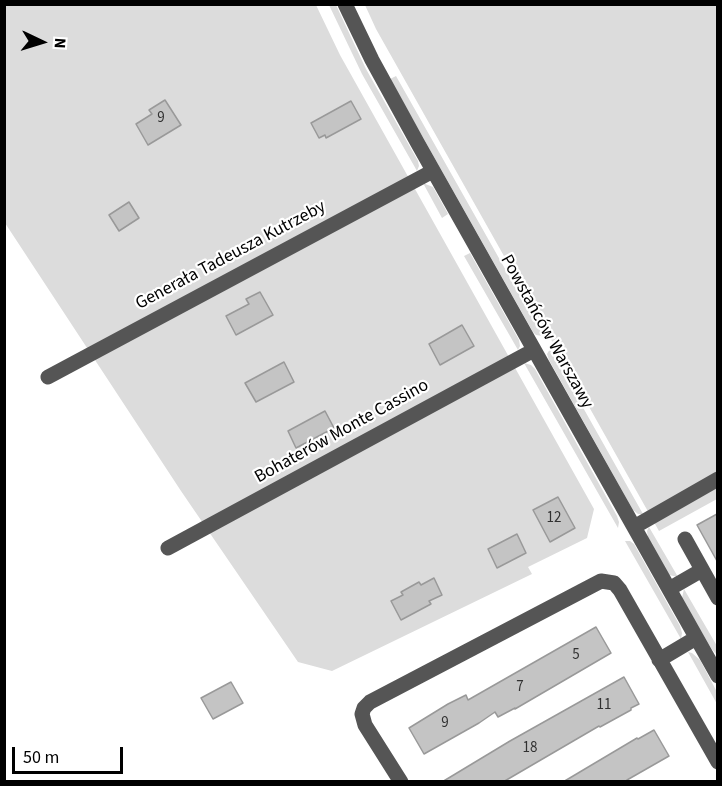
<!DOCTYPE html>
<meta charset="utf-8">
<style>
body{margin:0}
#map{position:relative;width:722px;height:786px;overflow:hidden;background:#fff;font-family:"Source Sans 3",sans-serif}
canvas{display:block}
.frame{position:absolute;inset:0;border:6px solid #000;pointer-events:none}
.north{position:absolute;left:12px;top:12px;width:60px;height:60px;-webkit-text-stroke:4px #fff;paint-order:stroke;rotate:94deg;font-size:16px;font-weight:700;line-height:24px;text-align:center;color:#000}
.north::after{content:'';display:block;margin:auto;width:21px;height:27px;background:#000;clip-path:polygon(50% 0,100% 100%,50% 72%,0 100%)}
.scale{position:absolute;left:12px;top:747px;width:111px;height:27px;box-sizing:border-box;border:3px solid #000;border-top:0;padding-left:8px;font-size:18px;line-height:21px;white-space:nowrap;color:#000;-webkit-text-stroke:4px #fff;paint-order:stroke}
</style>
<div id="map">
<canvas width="722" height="786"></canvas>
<div class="frame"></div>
<div class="north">N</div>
<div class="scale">50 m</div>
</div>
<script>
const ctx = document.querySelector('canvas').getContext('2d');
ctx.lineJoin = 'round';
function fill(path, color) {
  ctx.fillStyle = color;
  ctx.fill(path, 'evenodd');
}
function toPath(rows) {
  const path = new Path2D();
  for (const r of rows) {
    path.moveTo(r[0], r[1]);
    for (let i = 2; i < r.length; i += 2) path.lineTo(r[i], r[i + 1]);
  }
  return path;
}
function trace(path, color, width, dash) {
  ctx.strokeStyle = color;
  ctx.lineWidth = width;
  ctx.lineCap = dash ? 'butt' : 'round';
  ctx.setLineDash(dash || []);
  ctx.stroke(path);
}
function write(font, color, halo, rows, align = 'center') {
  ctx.font = font + ' "Source Sans 3",sans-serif';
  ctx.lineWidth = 4.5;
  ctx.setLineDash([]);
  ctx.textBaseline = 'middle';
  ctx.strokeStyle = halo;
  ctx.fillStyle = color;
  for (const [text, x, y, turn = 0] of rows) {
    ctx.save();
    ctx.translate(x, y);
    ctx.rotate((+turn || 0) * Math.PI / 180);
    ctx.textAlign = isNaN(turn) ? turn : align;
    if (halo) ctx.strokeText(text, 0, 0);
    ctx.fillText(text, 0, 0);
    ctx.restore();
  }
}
fill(toPath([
 [5,5,316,5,340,55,594,509,587,538,528,567,532,574,332,671,298,662,181,491,5,223],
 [329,5,336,5,366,69,418,161,419,166,417,171,362,74],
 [365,5,717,5,717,499,659,531,376,29],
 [396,76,543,336,536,335,533,332,390,79],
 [423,183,433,187,448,214,442,218],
 [470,253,519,340,520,346,518,350,464,256],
 [550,349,643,514,638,514,633,510,549,360,547,354],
 [524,363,531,365,535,369,617,516,619,522,618,528],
 [649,527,678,577,669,575,648,538,647,531],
 [625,541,630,541,634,544,680,626,682,633,681,639],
 [684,589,717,646,716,654,711,648,682,598],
 [688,652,692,653,700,660,717,692,717,704]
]), '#dcdcdc');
const building = toPath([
 [165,100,181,125,148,145,136,124,152,114,149,110,165,100],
 [351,101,361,119,326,138,325,135,319,138,311,123,351,101],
 [129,202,139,218,119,231,109,215,129,202],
 [260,292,273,315,236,335,226,316,249,304,246,299,260,292],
 [462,325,474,346,440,365,429,344,462,325],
 [284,362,294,382,256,402,245,383,284,362],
 [325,411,334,428,296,448,288,431,325,411],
 [558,497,575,528,550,542,533,510,558,497],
 [717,514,717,561,697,525,717,514],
 [517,534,526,553,497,568,488,549,517,534],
 [434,578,442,595,429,601,431,604,401,620,391,601,403,595,401,592,419,582,421,585,434,578],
 [596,627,611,653,515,709,515,708,498,717,495,712,479,723,424,754,409,728,448,704,466,695,468,700,596,627],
 [624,677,639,704,631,708,631,710,600,727,599,726,503,782,442,782,510,741,624,677],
 [231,682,243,703,213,719,201,698,231,682],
 [654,730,669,756,627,780,624,782,563,782,637,738,638,739,654,730]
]);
fill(building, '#c4c4c4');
trace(building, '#999', 1.5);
trace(toPath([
 [345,4,372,60,417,142,718,676],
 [48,377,433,171],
 [634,527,718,479],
 [685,539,718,598],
 [168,548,534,350],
 [669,589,702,570],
 [659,660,696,638],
 [401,782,365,725,362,714,364,708,370,702,601,581,614,583,620,590,718,762]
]), '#555', 15);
write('15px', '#313131', null, [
 ["9",161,119],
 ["12",554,519],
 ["5",576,656],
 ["7",520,688],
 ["11",604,706],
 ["9",445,724],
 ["18",530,749]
]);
write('18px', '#000', '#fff', [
 ["Generała Tadeusza Kutrzeby",231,256,-28],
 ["Powstańców Warszawy",546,332,61],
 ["Bohaterów Monte Cassino",342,432,-29]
]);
</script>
